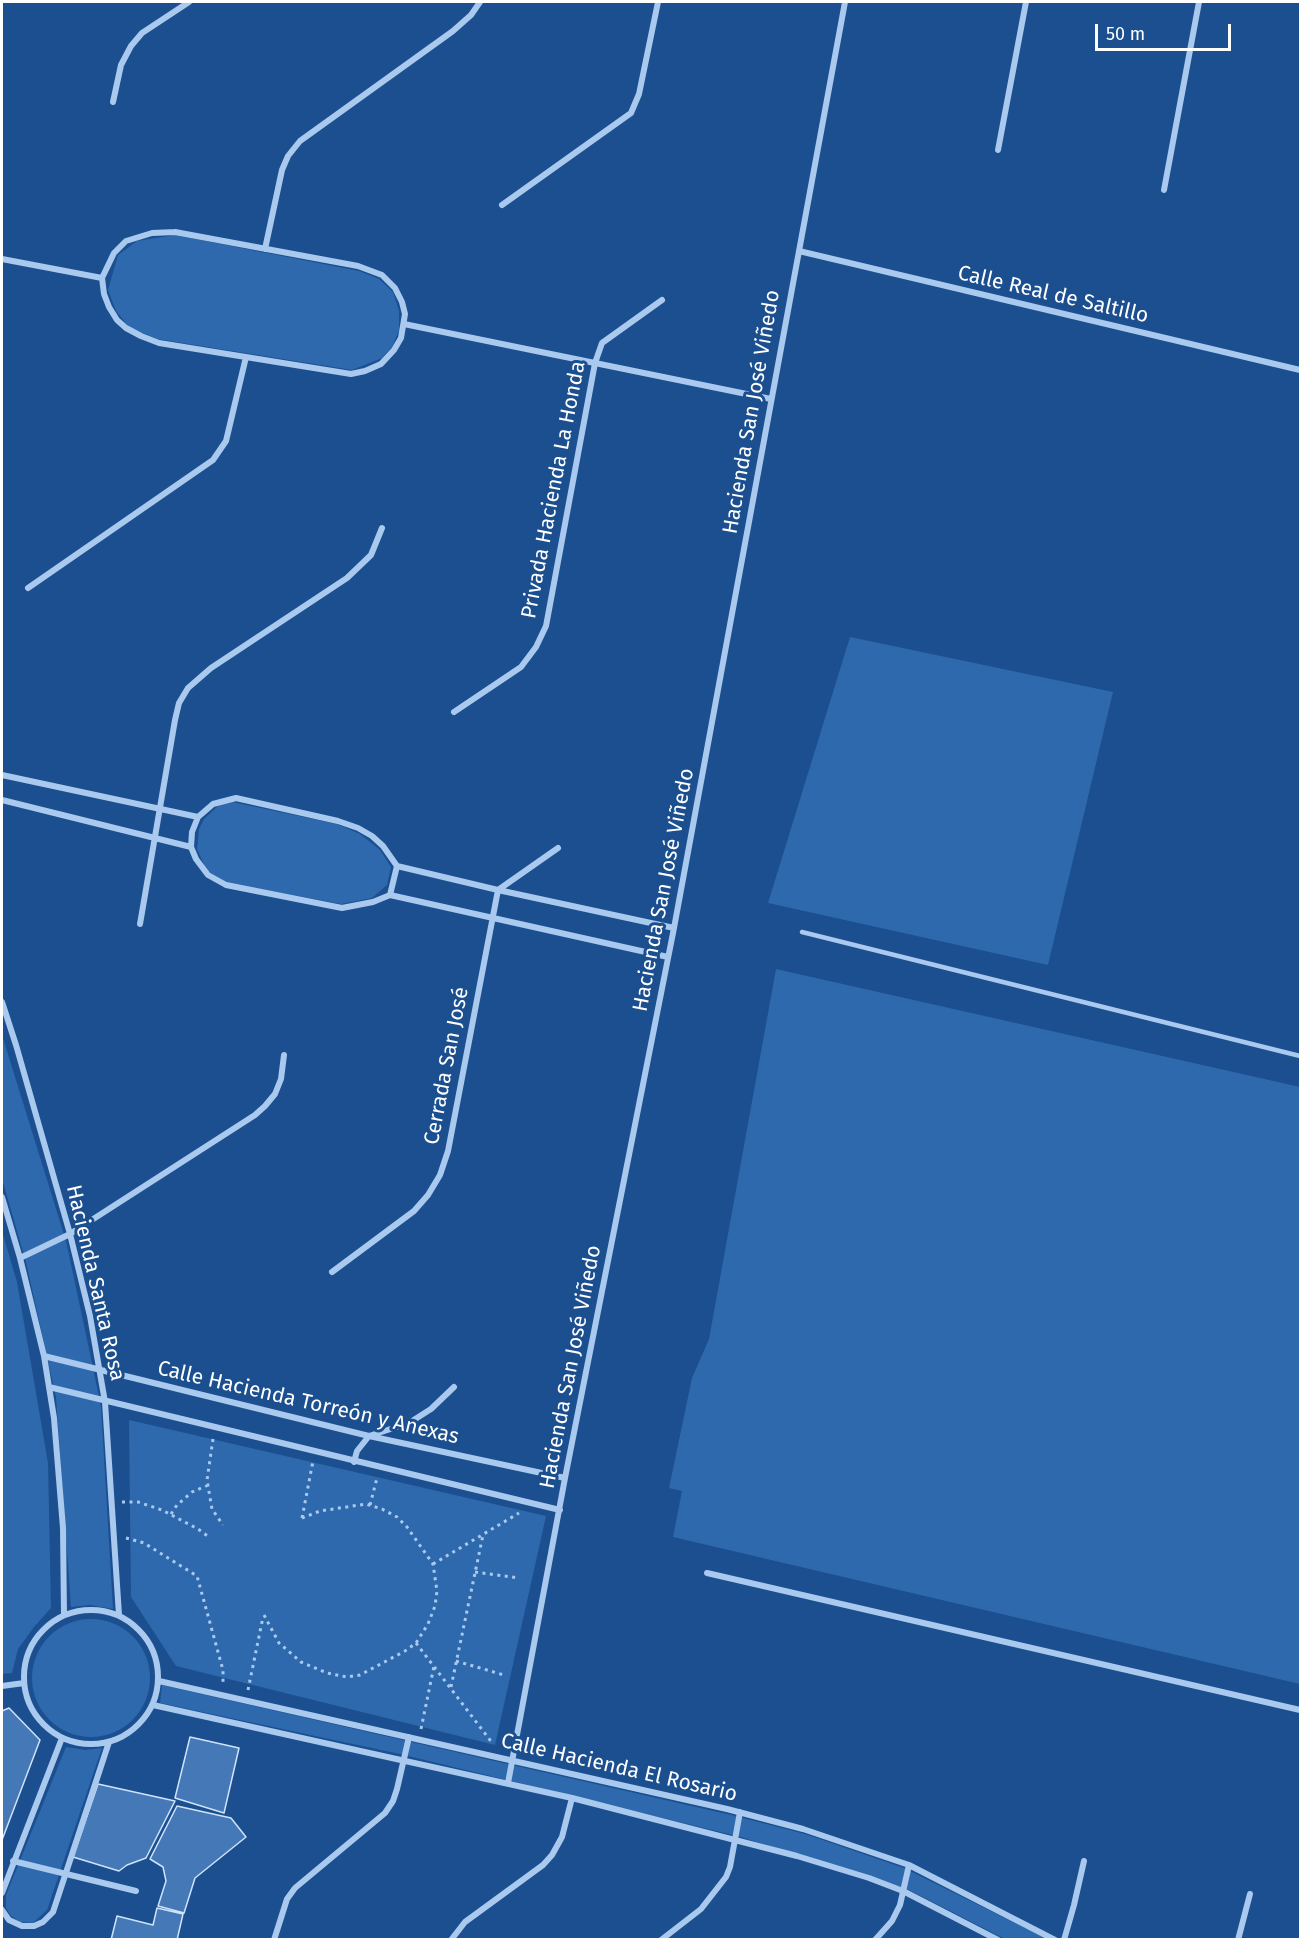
<!DOCTYPE html>
<meta charset="utf-8">
<style>
body{margin:0}
#map{position:relative;width:1302px;height:1941px;overflow:hidden;background:#1b4f8f;font-family:"Fira Sans",sans-serif}
canvas{display:block}
.frame{position:absolute;inset:0;border:3px solid #fff;pointer-events:none}
.scale{position:absolute;left:1095px;top:24px;width:136px;height:27px;box-sizing:border-box;border:3px solid #fff;border-top:0;padding-left:8px;font-size:18px;line-height:21px;white-space:nowrap;color:#fff;-webkit-text-stroke:4px #1b4f8f;paint-order:stroke}
</style>
<div id="map">
<canvas width="1302" height="1941"></canvas>
<div class="frame"></div>
<div class="scale">50 m</div>
</div>
<script>
const ctx = document.querySelector('canvas').getContext('2d');
ctx.lineJoin = 'round';
function fill(path, color) {
  ctx.fillStyle = color;
  ctx.fill(path, 'evenodd');
}
function toPath(rows) {
  const path = new Path2D();
  for (const r of rows) {
    if (r.length === 3) {
      path.moveTo(r[0] + r[2], r[1]);
      path.arc(r[0], r[1], r[2], 0, 2 * Math.PI);
      continue;
    }
    path.moveTo(r[0], r[1]);
    for (let i = 2; i < r.length; i += 2) path.lineTo(r[i], r[i + 1]);
  }
  return path;
}
function trace(path, color, width, dash) {
  ctx.strokeStyle = color;
  ctx.lineWidth = width;
  ctx.lineCap = dash ? 'butt' : 'round';
  ctx.setLineDash(dash || []);
  ctx.stroke(path);
}
function write(font, color, halo, rows, align = 'center') {
  ctx.font = font + ' "Fira Sans",sans-serif';
  ctx.lineWidth = 6;
  ctx.setLineDash([]);
  ctx.textBaseline = 'middle';
  ctx.strokeStyle = halo;
  ctx.fillStyle = color;
  for (const [text, x, y, turn = 0] of rows) {
    ctx.save();
    ctx.translate(x, y);
    ctx.rotate((+turn || 0) * Math.PI / 180);
    ctx.textAlign = isNaN(turn) ? turn : align;
    if (halo) ctx.strokeText(text, 0, 0);
    ctx.fillText(text, 0, 0);
    ctx.restore();
  }
}
fill(toPath([
 [175,235,359,271,379,279,393,292,399,311,399,330,392,347,382,358,352,370,157,339,130,328,116,311,108,290,118,255,137,241],
 [850,637,1113,692,1048,965,768,903],
 [232,802,337,824,360,834,380,850,391,867,387,885,372,898,341,904,227,883,207,871,197,849,199,829,204,819,218,806],
 [776,969,1300,1087,1300,1684,673,1537,682,1491,669,1488,692,1378,709,1339],
 [2,1035,66,1241,91,1358,101,1407,113,1609,90,1605,71,1607,56,1397,26,1262,2,1179],
 [2,1231,17,1282,48,1463,51,1608,34,1627,18,1649,12,1673,2,1674],
 [129,1420,546,1516,495,1745,176,1666,131,1597],
 [91,1678,59],
 [162,1685,731,1815,805,1834,904,1868,1047,1939,1005,1939,909,1890,741,1837,400,1754,160,1703],
 [66,1747,85,1750,102,1748,47,1910,33,1923,20,1922,11,1916,6,1908,6,1895]
]), '#2e69ad');
const building = toPath([
 [9,1708,40,1740,2,1840,2,1711,9,1708],
 [190,1737,239,1748,224,1813,175,1798,190,1737],
 [98,1784,175,1801,146,1858,127,1865,119,1871,73,1857,98,1784],
 [177,1806,231,1818,246,1837,195,1878,184,1913,158,1906,166,1881,163,1867,150,1859,177,1806],
 [157,1908,183,1914,177,1940,111,1940,117,1916,153,1925,157,1908]
]);
fill(building, '#4478b7');
trace(building, '#cfe3fa', 1.5);
trace(toPath([
 [213,1439,207,1480,212,1509,223,1525],
 [122,1502,138,1502,162,1510,198,1529,209,1537],
 [370,1505,377,1478],
 [171,1514,177,1505,192,1492,208,1485],
 [302,1518,313,1461],
 [126,1538,144,1543,197,1576,223,1670,223,1683],
 [433,1564,519,1513],
 [475,1572,519,1578],
 [264,1615,279,1643,301,1662,327,1673,347,1677,360,1675,405,1651,416,1643,428,1624,435,1606,437,1591,433,1564,407,1527,397,1517,382,1509,366,1504,320,1511,302,1518],
 [416,1643,493,1744],
 [456,1661,504,1675],
 [451,1687,483,1535],
 [248,1690,263,1617],
 [421,1729,434,1666]
]), '#a9c9ee', 3, [3, 4.5]);
trace(toPath([
 [802,932,1300,1056]
]), '#a9c9ee', 4.5);
trace(toPath([
 [113,102,121,65,131,46,142,33,189,2],
 [998,150,1026,2],
 [1164,190,1199,2],
 [502,205,631,113,639,94,658,2],
 [175,232,358,266,382,275,395,288,402,302,405,314,401,338,394,350,381,364,365,371,351,374,159,343,141,336,126,328,117,320,109,307,104,294,102,278,114,253,126,241,152,233,175,232],
 [265,249,282,170,288,156,300,141,453,31,471,15,480,2],
 [799,251,1300,370],
 [2,259,102,278],
 [404,324,771,399],
 [28,588,213,460,226,441,246,357],
 [454,712,521,667,536,647,546,626,595,363,602,343,662,300],
 [2,775,198,817],
 [2,800,191,847],
 [397,866,498,890,674,928],
 [390,895,397,866,383,846,372,836,358,828,338,821,236,798,213,804,198,817,192,832,191,847,196,859,208,875,226,885,342,908,373,902,390,895,668,957],
 [140,924,175,720,179,703,188,688,211,668,347,578,371,555,382,528],
 [2,1002,16,1045,70,1234,90,1316,105,1402,119,1615],
 [2,1197,20,1258,44,1356,54,1418,63,1528,64,1615],
 [20,1258,70,1234,255,1115,265,1106,275,1094,281,1079,284,1055],
 [332,1272,414,1211,428,1195,440,1175,448,1151,498,890,558,848],
 [44,1356,369,1436,565,1478],
 [49,1387,560,1510],
 [354,1462,357,1451,369,1436,409,1423,431,1409,454,1387],
 [707,1573,1300,1710],
 [91,1677,67],
 [159,1681,727,1809,803,1829,909,1865,1055,1940],
 [2,1686,24,1683],
 [153,1705,572,1798,797,1856,869,1878,903,1891,998,1940],
 [508,1783,565,1478,674,928,845,2],
 [13,1861,136,1891],
 [2,1893,62,1738],
 [2,1910,9,1920,22,1926,34,1926,43,1922,53,1912,109,1742],
 [274,1940,287,1899,295,1888,385,1813,393,1801,397,1789,409,1737],
 [451,1940,465,1922,543,1865,552,1855,562,1837,572,1798],
 [661,1940,701,1909,726,1877,730,1867,740,1812],
 [875,1940,892,1921,900,1905,909,1865],
 [1064,1940,1074,1905,1084,1861],
 [1238,1940,1250,1894]
]), '#a9c9ee', 6);
write('21px', '#fff', '#1b4f8f', [
 ["Calle Real de Saltillo",1053,295,13],
 ["Hacienda San José Viñedo",752,412,-80],
 ["Privada Hacienda La Honda",554,490,-79],
 ["Hacienda San José Viñedo",664,890,-79],
 ["Cerrada San José",447,1066,-79],
 ["Hacienda Santa Rosa",95,1283,77],
 ["Hacienda San José Viñedo",571,1367,-79],
 ["Calle Hacienda Torreón y Anexas",308,1403,13],
 ["Calle Hacienda El Rosario",619,1768,13]
]);
</script>
